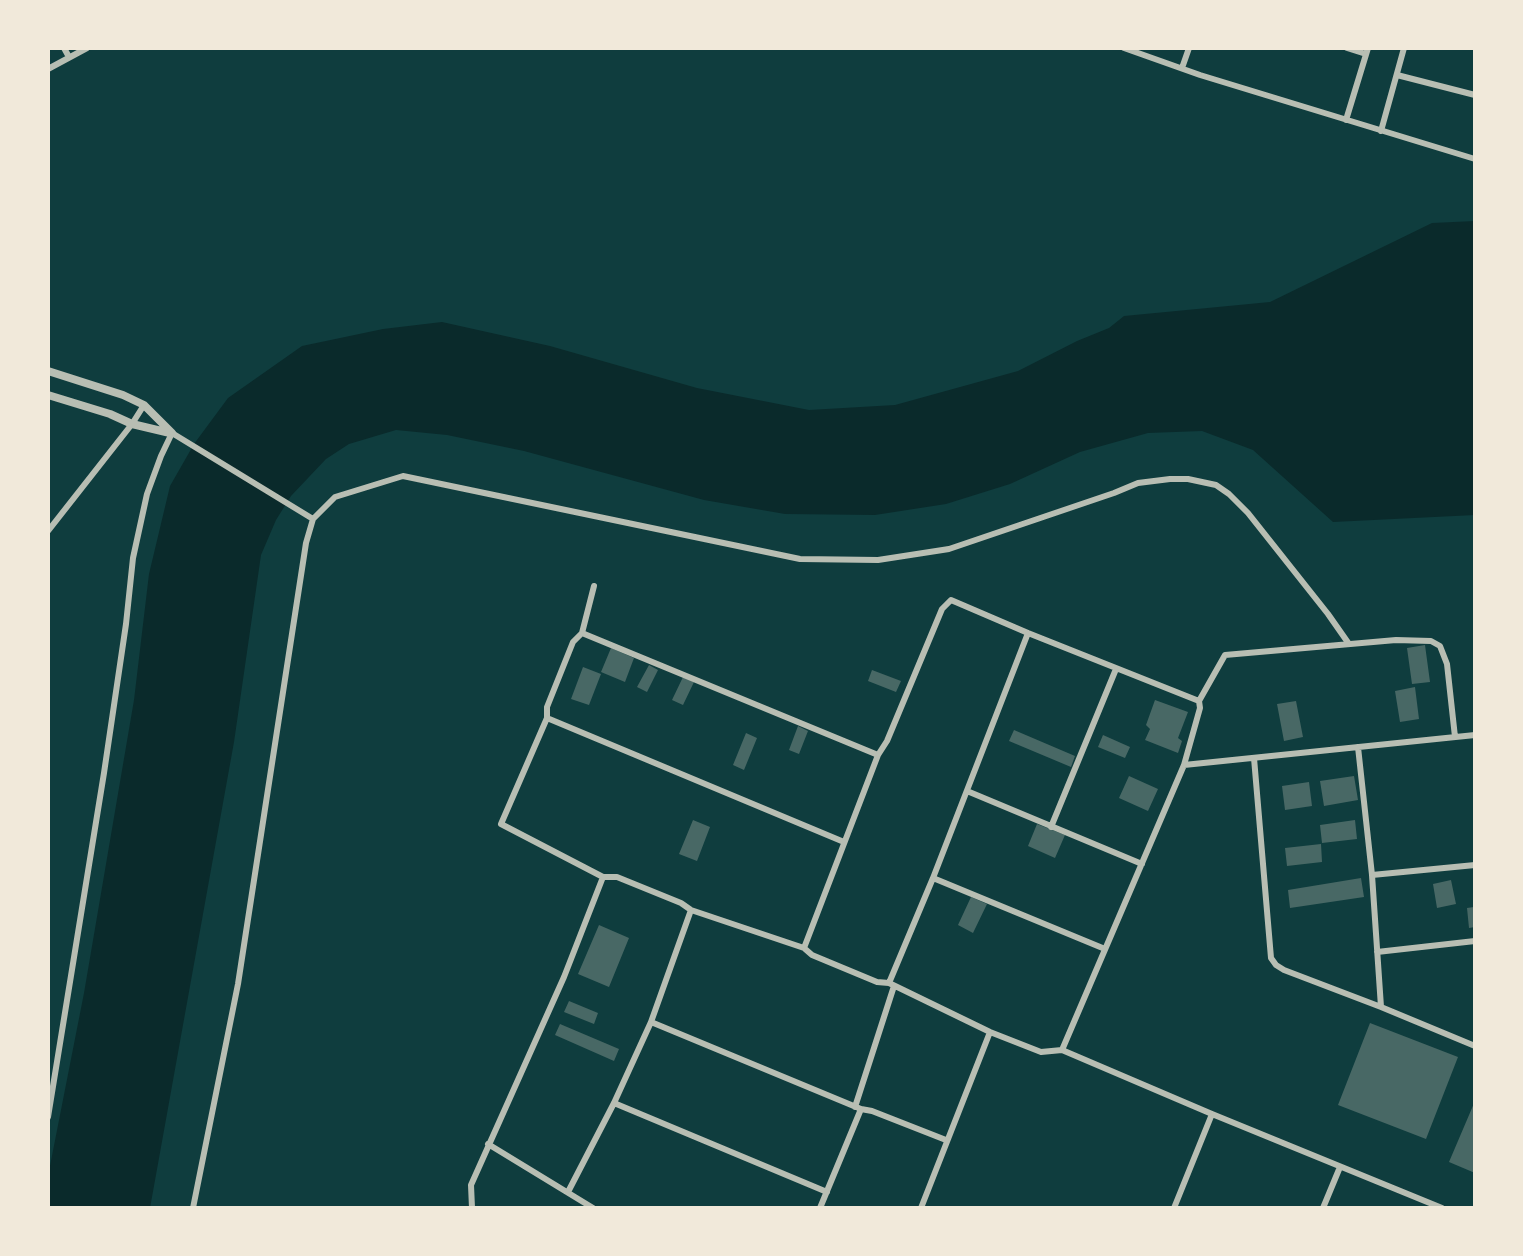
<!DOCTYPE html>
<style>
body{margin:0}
#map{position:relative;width:1523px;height:1256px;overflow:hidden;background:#0f3d3e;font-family:Rubik,sans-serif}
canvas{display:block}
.frame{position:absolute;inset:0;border:50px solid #f1e9da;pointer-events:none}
</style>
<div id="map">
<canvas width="1523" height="1256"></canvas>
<div class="frame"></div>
</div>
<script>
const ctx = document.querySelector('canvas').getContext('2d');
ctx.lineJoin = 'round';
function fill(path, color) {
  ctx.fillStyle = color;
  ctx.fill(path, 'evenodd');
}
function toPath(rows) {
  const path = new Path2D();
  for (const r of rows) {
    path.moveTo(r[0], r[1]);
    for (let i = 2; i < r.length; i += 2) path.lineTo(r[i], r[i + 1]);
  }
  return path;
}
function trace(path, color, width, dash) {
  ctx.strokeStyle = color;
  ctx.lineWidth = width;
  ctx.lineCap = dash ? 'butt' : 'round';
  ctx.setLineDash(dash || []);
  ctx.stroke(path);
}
fill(toPath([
 [1475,221,1475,515,1333,522,1253,450,1202,431,1148,433,1080,452,1010,484,946,504,875,515,785,514,704,500,524,451,447,435,396,430,349,444,326,459,291,496,276,520,261,555,234,742,150,1208,48,1208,48,1176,84,993,134,700,149,574,170,486,194,444,228,398,302,346,383,329,442,322,550,346,697,388,809,410,895,405,1018,371,1077,341,1109,328,1124,316,1270,302,1432,223]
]), '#0a2a2b');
fill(toPath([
 [1425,645,1430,682,1412,684,1407,648],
 [611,648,634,658,625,682,601,672],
 [649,665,658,670,647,692,637,687],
 [583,667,601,674,589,705,571,699],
 [872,670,901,681,896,692,868,681],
 [683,677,694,682,683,705,672,700],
 [1415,687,1419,719,1400,722,1395,691],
 [1155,700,1188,712,1178,738,1182,741,1178,753,1145,740,1150,729,1146,725],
 [1296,701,1303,737,1284,741,1277,704],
 [798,726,808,731,799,754,789,750],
 [1014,730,1075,756,1071,767,1009,741],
 [746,733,757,738,744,770,733,765],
 [1103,735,1130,747,1125,758,1098,747],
 [1129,776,1158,789,1148,811,1119,798],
 [1354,776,1358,800,1324,806,1320,781],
 [1309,782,1312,806,1285,810,1282,786],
 [693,820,710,827,697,861,679,854],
 [1355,820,1357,839,1322,843,1320,825],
 [1037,824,1065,835,1055,858,1028,846],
 [1321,844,1322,862,1287,866,1285,848],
 [1361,878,1364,897,1290,908,1288,890],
 [1451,880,1456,904,1437,908,1433,884],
 [971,897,987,904,973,933,958,925],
 [1474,907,1475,927,1469,928,1467,908],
 [599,925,629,938,609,987,578,974],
 [569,1001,598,1013,594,1024,564,1012],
 [1370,1023,1458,1057,1426,1139,1338,1105],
 [560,1024,619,1049,614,1061,555,1035],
 [1475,1101,1475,1173,1449,1162]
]), '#486865');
trace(toPath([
 [64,48,69,57],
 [1124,48,1200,75,1475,159],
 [1347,48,1366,54],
 [1182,68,1189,48],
 [48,69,87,48],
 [1397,75,1475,95],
 [1346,120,1368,48],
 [1381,131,1404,48],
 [48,531,132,424,144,405],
 [594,586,582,633,573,642,547,707,547,718,501,824,603,877,617,877,681,903,691,910,804,948,812,955,877,982,889,983],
 [582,633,878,755],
 [1028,633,933,878,889,983,990,1032,1041,1052,1062,1050,1212,1114,1442,1208],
 [547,718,844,842],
 [1358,747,1372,875,1475,865],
 [1254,758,1271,958,1276,965,1284,970,1381,1007],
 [1184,765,1200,708,1199,701,1225,655,1396,640,1431,641,1440,646,1447,664,1455,737],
 [967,791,1142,864],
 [1051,827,1116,669],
 [1372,875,1381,1007,1475,1046],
 [933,878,1105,949],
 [804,948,878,755,887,741,942,609,951,600,1028,633,1199,701],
 [1377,952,1475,941],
 [651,1022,861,1109,872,1111,946,1140],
 [1062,1050,1184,765,1475,735],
 [614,1103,827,1192],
 [855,1107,894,986],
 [48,1117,104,773,126,624,133,558,147,494,161,456,172,433,313,519],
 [488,1144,593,1208],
 [568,1192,614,1103,651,1022,691,910],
 [193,1208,238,984,306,543,313,519,335,497,403,476,800,559,878,560,949,549,1114,493,1138,483,1170,479,1188,479,1216,485,1229,494,1248,513,1328,614,1349,644],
 [472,1208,471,1185,564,977,603,877],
 [820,1208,861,1109],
 [921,1208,990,1032],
 [1174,1208,1212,1114],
 [1323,1208,1340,1167]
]), '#b8beb3', 6);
trace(toPath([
 [48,371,123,395,144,405,172,433],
 [48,395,110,414,132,424,170,433]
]), '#b8beb3', 8);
</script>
